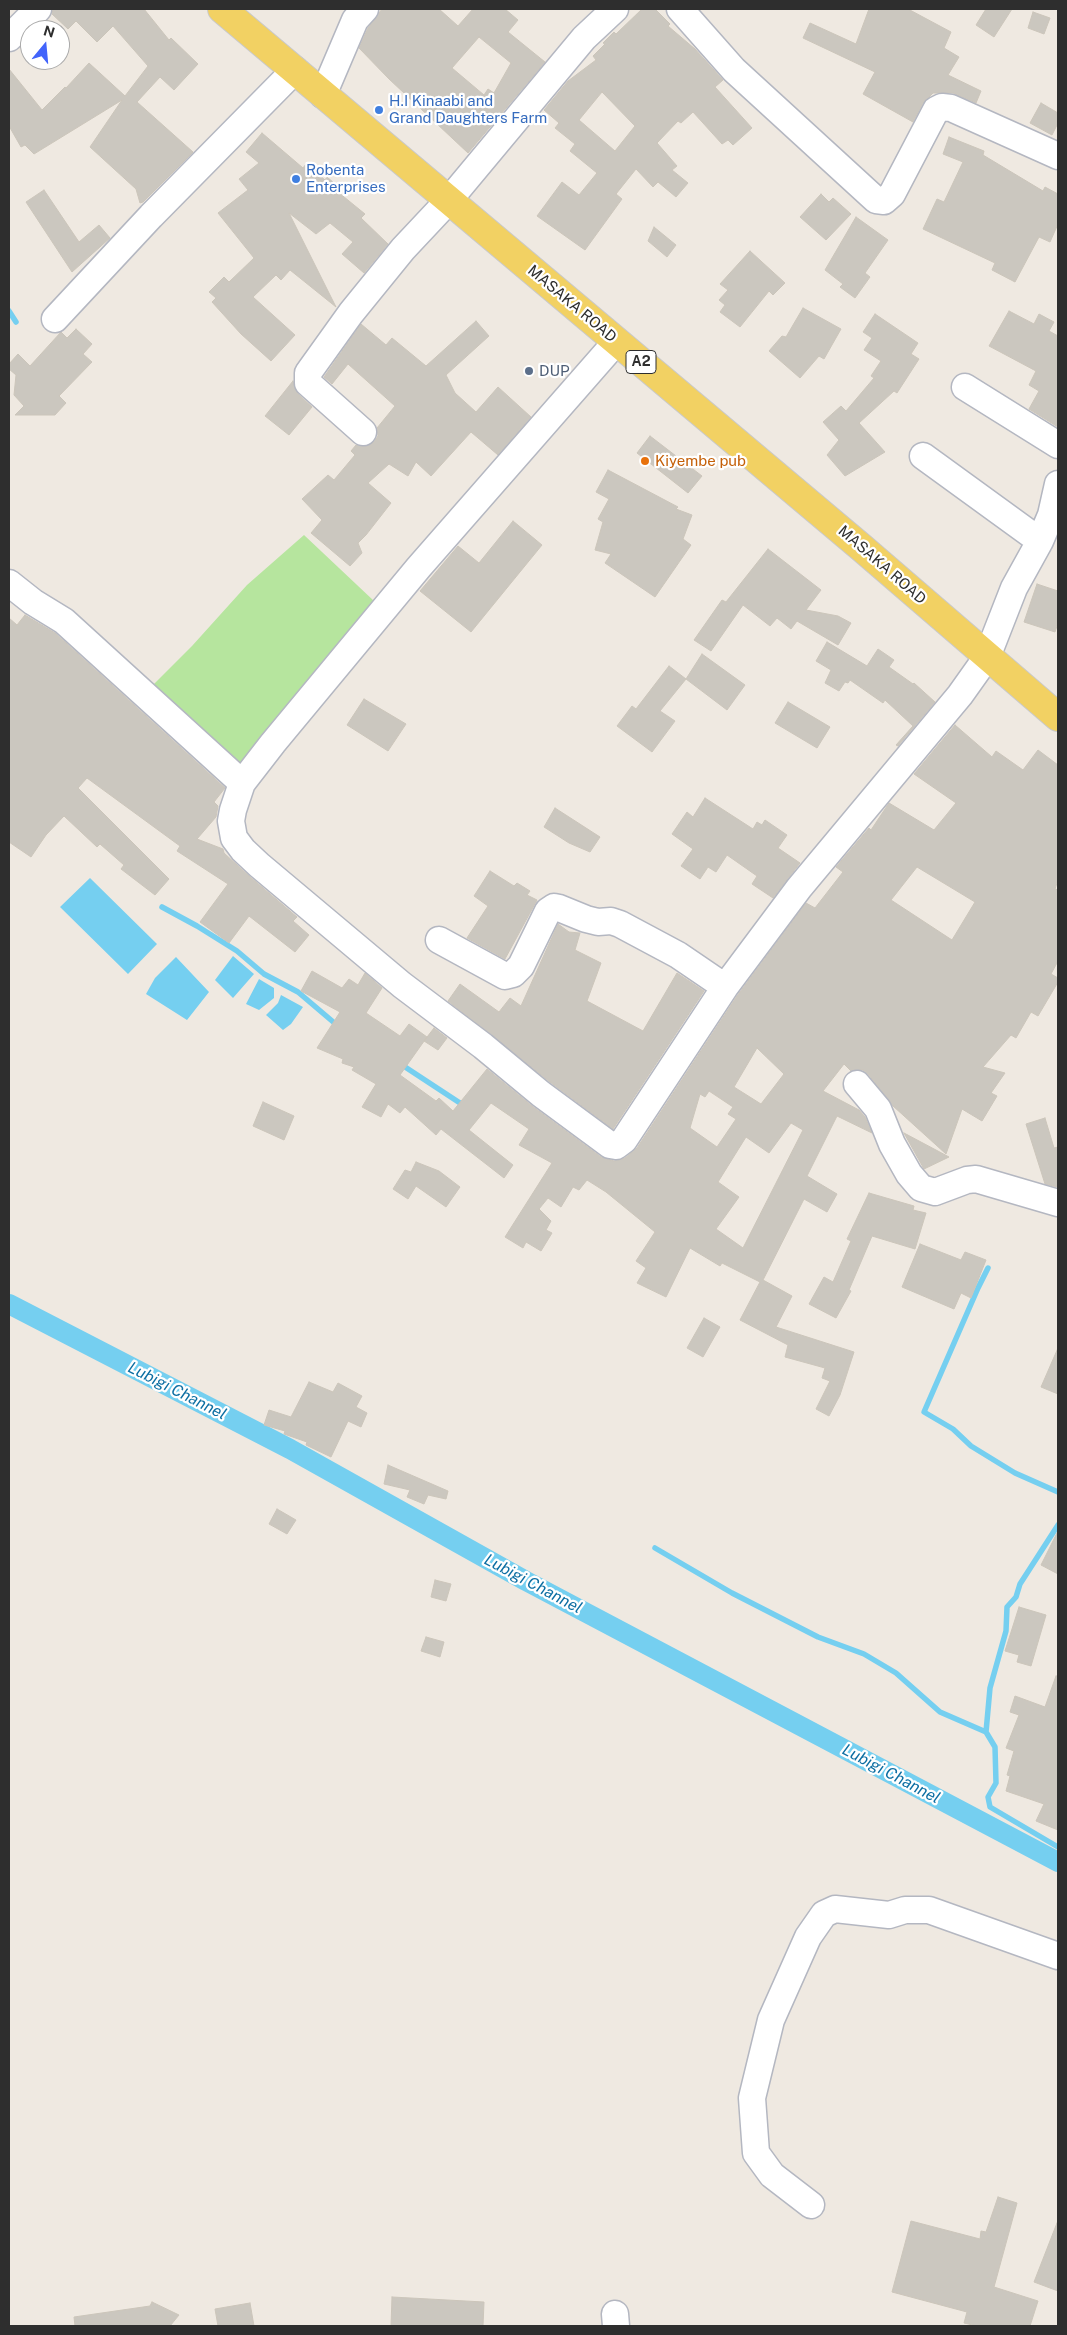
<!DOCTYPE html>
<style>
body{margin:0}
#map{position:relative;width:1067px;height:2335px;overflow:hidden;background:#efe9e1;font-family:"Public Sans",sans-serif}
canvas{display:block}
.frame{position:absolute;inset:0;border:10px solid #2e2e2e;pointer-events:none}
.north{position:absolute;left:20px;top:20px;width:50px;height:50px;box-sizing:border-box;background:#fff;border:1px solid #ababab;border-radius:50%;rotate:17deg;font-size:14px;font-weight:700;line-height:20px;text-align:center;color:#2e2e2e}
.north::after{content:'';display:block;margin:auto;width:18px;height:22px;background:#4264fb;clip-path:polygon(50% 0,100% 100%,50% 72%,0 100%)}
</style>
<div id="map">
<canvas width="1067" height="2335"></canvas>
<div class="frame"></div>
<div class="north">N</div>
</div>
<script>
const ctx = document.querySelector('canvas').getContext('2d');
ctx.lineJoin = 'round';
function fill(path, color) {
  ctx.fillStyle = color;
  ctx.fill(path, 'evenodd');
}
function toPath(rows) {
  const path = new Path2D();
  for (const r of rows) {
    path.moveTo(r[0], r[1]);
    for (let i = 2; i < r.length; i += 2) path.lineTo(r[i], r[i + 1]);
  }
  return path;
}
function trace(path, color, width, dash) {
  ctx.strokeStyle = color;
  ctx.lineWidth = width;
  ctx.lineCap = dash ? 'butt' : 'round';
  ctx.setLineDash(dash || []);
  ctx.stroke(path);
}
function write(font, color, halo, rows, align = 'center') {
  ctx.font = font + ' "Public Sans",sans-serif';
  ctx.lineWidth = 4.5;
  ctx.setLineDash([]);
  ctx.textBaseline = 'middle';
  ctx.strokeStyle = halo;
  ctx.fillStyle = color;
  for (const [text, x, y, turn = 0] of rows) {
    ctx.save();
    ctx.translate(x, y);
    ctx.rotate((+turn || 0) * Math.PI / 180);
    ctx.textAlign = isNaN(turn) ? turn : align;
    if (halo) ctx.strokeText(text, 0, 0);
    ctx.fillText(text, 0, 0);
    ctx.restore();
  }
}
fill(toPath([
 [304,535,374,601,240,767,193,720,149,689,192,646,247,585]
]), '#b6e59e');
fill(toPath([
 [90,878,157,944,128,974,60,907],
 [233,956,254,974,233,998,215,980],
 [176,957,209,992,187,1020,146,994,155,978],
 [259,979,274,988,274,998,259,1010,246,1004],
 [281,995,303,1007,291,1024,283,1030,266,1015,278,1003]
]), '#75cff0');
trace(toPath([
 [9,311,16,322],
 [162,907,197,926,237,951,264,974,298,992,338,1026],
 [399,1063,463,1105],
 [988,1268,978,1288,924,1412,953,1429,971,1446,1015,1473,1058,1492],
 [655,1548,732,1593,818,1637,864,1654,896,1673,940,1712,986,1732,995,1747,996,1783,988,1797,990,1807,1058,1847],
 [986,1732,990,1688,1006,1631,1007,1607,1016,1597,1020,1584,1058,1525]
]), '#75cff0', 5.5);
trace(toPath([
 [9,1304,290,1449,526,1581,1058,1862]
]), '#75cff0', 20);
const building = toPath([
 [53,9,144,9,169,40,171,38,198,64,174,90,160,77,137,102,193,152,143,202,140,203,136,189,90,147,122,100,34,154,25,145,21,147,9,126,9,69,42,110,65,87,66,88,89,63,125,96,148,66,113,26,97,42,76,21,68,29,52,14,53,9],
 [382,9,439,9,458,26,473,9,505,9,518,20,508,32,545,62,468,153,389,79,359,48,368,28,382,9],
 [479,37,511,63,494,93,488,89,484,95,452,68,479,37],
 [642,9,655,9,670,24,668,26,695,49,723,80,715,87,752,128,733,145,728,140,722,144,693,112,681,123,678,121,657,143,677,166,672,170,688,183,676,197,658,182,653,187,636,169,616,194,622,199,585,250,537,216,562,182,579,195,597,173,570,151,575,144,555,128,559,123,544,110,568,81,596,60,593,56,605,44,603,43,614,32,616,34,642,9],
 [602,92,635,126,615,151,579,120,602,92],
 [869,9,908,9,951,32,944,48,959,57,948,75,981,91,976,103,953,93,933,93,923,103,913,122,863,94,875,72,803,38,810,23,856,44,869,9],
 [986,9,1012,9,994,37,976,25,986,9],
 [1033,12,1050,18,1044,34,1028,28,1033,12],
 [1041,103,1058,113,1058,123,1052,135,1030,123,1041,103],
 [262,133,303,168,306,164,325,180,327,177,341,189,338,192,365,214,361,218,388,244,364,273,342,254,353,242,330,223,316,234,289,213,336,307,290,270,281,280,276,275,253,297,295,335,271,361,241,334,212,302,216,298,209,292,224,277,229,282,254,258,218,213,248,190,239,179,259,163,246,152,262,133],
 [949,137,984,151,983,155,1043,191,1045,187,1058,194,1058,224,1050,242,1039,237,1015,282,992,270,995,263,923,229,937,199,944,202,963,162,943,154,949,137],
 [44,190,79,242,99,225,110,238,72,272,26,202,44,190],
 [821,194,829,202,833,198,851,214,826,240,800,217,821,194],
 [856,217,888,240,865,273,870,277,855,298,840,287,843,284,825,270,856,217],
 [654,227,676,245,667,257,648,241,654,227],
 [750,251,785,283,773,295,769,291,740,327,720,312,725,305,719,300,728,290,720,284,750,251],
 [803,308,841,329,824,359,819,356,800,378,769,351,782,336,786,337,803,308],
 [1009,311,1034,324,1039,314,1054,322,1049,331,1058,336,1058,427,1029,409,1039,391,1029,385,1036,371,989,346,1009,311],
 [875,314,918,343,911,354,919,359,897,393,894,391,859,423,885,452,845,476,827,455,839,440,823,422,841,406,846,411,874,378,871,376,881,361,864,350,872,338,863,332,875,314],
 [476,321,489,336,446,375,455,393,476,412,498,387,531,417,498,455,471,432,431,476,416,462,408,476,389,464,368,483,391,503,366,535,358,543,362,553,350,566,311,533,322,520,302,499,328,475,334,480,355,455,351,451,356,445,367,446,374,442,378,436,377,428,395,406,348,364,332,384,324,377,361,324,386,345,392,338,426,366,476,321],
 [76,329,92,344,83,354,92,362,59,396,66,403,55,415,15,415,24,406,14,395,16,375,9,369,9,364,18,354,30,366,61,332,67,338,76,329],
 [293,381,298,394,312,407,289,435,265,416,293,381],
 [650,436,702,476,688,493,637,453,650,436],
 [608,470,678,507,676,509,692,515,683,539,691,545,655,597,605,563,611,554,595,550,603,522,598,519,609,499,596,492,608,470],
 [513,521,542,545,471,632,420,591,458,546,479,563,513,521],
 [768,549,821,590,806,610,838,616,851,623,838,645,797,621,791,629,777,618,770,626,743,605,711,651,694,640,722,600,726,602,768,549],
 [1037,584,1058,591,1058,623,1055,632,1024,622,1037,584],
 [25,615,55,633,225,788,214,802,218,806,216,817,197,839,223,849,224,853,249,876,297,917,293,921,309,935,295,952,249,916,229,943,200,922,228,884,177,851,180,846,87,778,78,788,169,879,155,895,121,869,124,865,100,844,97,847,64,816,46,835,31,857,9,842,9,618,17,625,25,615],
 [827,642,867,666,878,649,894,660,889,667,913,684,914,683,935,702,898,746,896,745,913,726,885,700,883,703,850,680,848,683,845,682,839,691,825,683,831,670,816,661,827,642],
 [702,654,745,685,727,710,686,679,702,654],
 [669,666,686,679,660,711,675,721,652,752,617,726,632,706,636,709,669,666],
 [364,699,406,724,388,751,347,725,364,699],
 [788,702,830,727,817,748,775,723,788,702],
 [955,725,992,757,996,751,1023,770,1038,750,1058,765,1058,880,1055,889,1058,890,1058,961,1051,974,1058,978,1058,982,1038,1016,1031,1012,1016,1038,1011,1035,983,1067,1005,1073,991,1093,997,1096,982,1121,962,1109,946,1154,893,1106,868,1074,863,1070,851,1071,844,1064,823,1091,859,1110,865,1117,872,1133,837,1116,807,1176,837,1194,827,1212,804,1199,763,1280,792,1296,776,1327,854,1352,840,1395,829,1416,816,1409,830,1381,822,1378,825,1368,785,1357,788,1345,740,1320,760,1282,722,1263,720,1266,690,1248,666,1297,637,1283,646,1268,636,1261,655,1232,606,1192,587,1180,579,1190,573,1187,561,1207,548,1198,539,1209,551,1221,546,1230,552,1233,541,1251,526,1242,523,1248,505,1237,552,1163,519,1145,529,1129,491,1103,469,1130,513,1165,504,1178,441,1129,436,1135,405,1107,400,1113,388,1104,381,1117,362,1107,376,1084,352,1070,354,1067,342,1063,343,1059,317,1048,340,1012,301,991,312,971,342,988,349,979,358,985,365,973,382,988,366,1013,400,1036,409,1024,427,1037,400,1075,436,1101,439,1098,453,1111,487,1069,532,1106,601,1157,614,1161,625,1158,637,1148,737,996,806,903,815,908,843,872,836,867,869,828,871,830,889,803,934,830,956,803,914,774,955,725],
 [917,867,975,902,952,940,891,900,917,867],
 [757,1048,784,1074,761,1104,734,1087,757,1048],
 [709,1091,733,1107,728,1114,736,1119,717,1147,690,1128,700,1094,705,1097,709,1091],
 [791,1123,803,1130,743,1248,716,1229,739,1197,718,1182,746,1137,769,1153,791,1123],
 [705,798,753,829,757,822,762,825,765,820,787,835,778,848,800,863,773,898,752,884,757,876,727,855,716,872,708,867,700,879,681,866,693,849,672,834,687,812,693,817,705,798],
 [555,808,600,837,590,852,569,843,544,827,555,808],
 [490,871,514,886,517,883,530,891,527,895,537,900,505,959,467,938,488,906,474,896,490,871],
 [558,924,569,932,580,933,575,950,601,963,587,1001,643,1031,677,973,704,991,613,1129,550,1082,448,1001,460,984,499,1012,510,998,521,1006,558,924],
 [434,1028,447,1038,438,1050,424,1041,434,1028],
 [263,1102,294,1116,284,1140,253,1126,263,1102],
 [1045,1118,1054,1148,1058,1147,1058,1187,1045,1184,1026,1124,1045,1118],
 [904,1133,936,1150,949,1157,924,1169,904,1133],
 [416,1162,439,1171,460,1187,446,1207,416,1186,408,1199,393,1189,405,1170,411,1172,416,1162],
 [869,1193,914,1206,913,1210,926,1213,915,1249,872,1236,849,1290,851,1291,836,1318,809,1304,824,1277,833,1282,851,1241,847,1239,869,1193],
 [920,1244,961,1260,965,1252,986,1260,971,1298,961,1293,954,1309,902,1287,920,1244],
 [704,1318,720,1327,703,1357,687,1348,704,1318],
 [1058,1348,1058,1394,1041,1387,1058,1348],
 [309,1382,333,1392,338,1383,362,1396,356,1407,367,1413,361,1427,348,1421,331,1457,306,1445,307,1442,284,1434,285,1431,264,1425,269,1410,291,1417,309,1382],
 [388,1465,448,1491,446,1499,428,1495,424,1504,407,1497,410,1490,384,1484,388,1465],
 [277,1509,296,1520,287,1534,269,1524,277,1509],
 [1058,1531,1058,1574,1041,1565,1058,1531],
 [435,1580,451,1584,446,1601,431,1597,435,1580],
 [1019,1607,1046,1615,1031,1666,1017,1662,1019,1655,1005,1651,1019,1607],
 [426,1637,444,1642,440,1657,421,1651,426,1637],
 [1056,1676,1058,1676,1058,1830,1036,1821,1044,1804,1006,1791,1010,1776,1007,1775,1014,1751,1006,1748,1019,1715,1010,1712,1015,1696,1045,1707,1056,1676],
 [998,2197,1017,2203,994,2287,1038,2301,1030,2326,977,2326,964,2323,967,2312,892,2292,911,2221,980,2239,981,2231,986,2232,998,2197],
 [1057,2223,1058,2223,1058,2291,1034,2282,1057,2223],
 [392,2297,484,2302,483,2326,391,2326,392,2297],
 [152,2302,179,2315,170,2326,75,2326,74,2317,150,2306,152,2302],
 [250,2303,254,2326,218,2326,215,2309,250,2303]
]);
fill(building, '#cbc7bf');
trace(building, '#cbc5ba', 1);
const minor = toPath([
 [680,9,734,70,876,200,884,201,892,194,936,110,942,107,951,108,1058,156],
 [9,38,38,9],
 [323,95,355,20,365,9],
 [55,319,151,216,295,70],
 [616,342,419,567,273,743,242,783,233,810,231,821,234,838,243,850,259,865,402,985,483,1046,541,1094,610,1145,616,1146,624,1140,725,987,799,888,960,695,987,657,1014,588,1040,541,923,456],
 [965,387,1058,445],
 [363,432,308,383,308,373,351,313,403,249,449,200,584,38,615,9],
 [1040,541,1051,515,1058,484],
 [9,583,33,602,64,621,242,783],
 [439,940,505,976,513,974,521,966,548,911,554,907,559,908,586,919,598,922,611,921,620,924,678,955,725,987],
 [857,1084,878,1109,892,1144,909,1174,921,1188,935,1192,967,1180,976,1179,1058,1203],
 [811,2205,772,2175,756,2153,752,2098,771,2020,808,1937,824,1914,835,1909,889,1915,905,1910,929,1910,1058,1956],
 [615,2314,616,2326]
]);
const major = toPath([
 [222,9,862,548,1058,717]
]);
trace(minor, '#b4b7c1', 29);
trace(major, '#c9c9c9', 30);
trace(minor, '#fff', 26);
trace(major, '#f2d163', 28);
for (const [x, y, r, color] of [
 [379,110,5,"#3f7fe0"],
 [296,179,5,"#3f7fe0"],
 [529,371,5,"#5c6f8a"],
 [645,461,5,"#e8710a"]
]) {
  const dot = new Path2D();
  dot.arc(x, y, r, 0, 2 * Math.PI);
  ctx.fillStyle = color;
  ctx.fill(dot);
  trace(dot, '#fff', 2);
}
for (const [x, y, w] of [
 [641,362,30]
]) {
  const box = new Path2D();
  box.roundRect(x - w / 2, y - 11.5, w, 23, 4);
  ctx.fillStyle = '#fff';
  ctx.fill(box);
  trace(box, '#2e2e2e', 1);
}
write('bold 14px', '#2e2e2e', null, [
 ["A2",641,362]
]);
write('15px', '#366cbe', '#fff', [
 ["H.I Kinaabi and",389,101],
 ["Grand Daughters Farm",389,118],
 ["Robenta",306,170],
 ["Enterprises",306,187]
], 'left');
write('15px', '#2e2e2e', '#fff', [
 ["MASAKA ROAD",572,304,40],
 ["MASAKA ROAD",882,565,41]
]);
write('15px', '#4e5e75', '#fff', [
 ["DUP",539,371]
], 'left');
write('15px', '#c56008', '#fff', [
 ["Kiyembe pub",655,461]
], 'left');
write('italic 16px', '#0d6fa3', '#fff', [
 ["Lubigi Channel",177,1391,27],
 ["Lubigi Channel",533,1584,28],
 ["Lubigi Channel",891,1774,28]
]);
</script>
